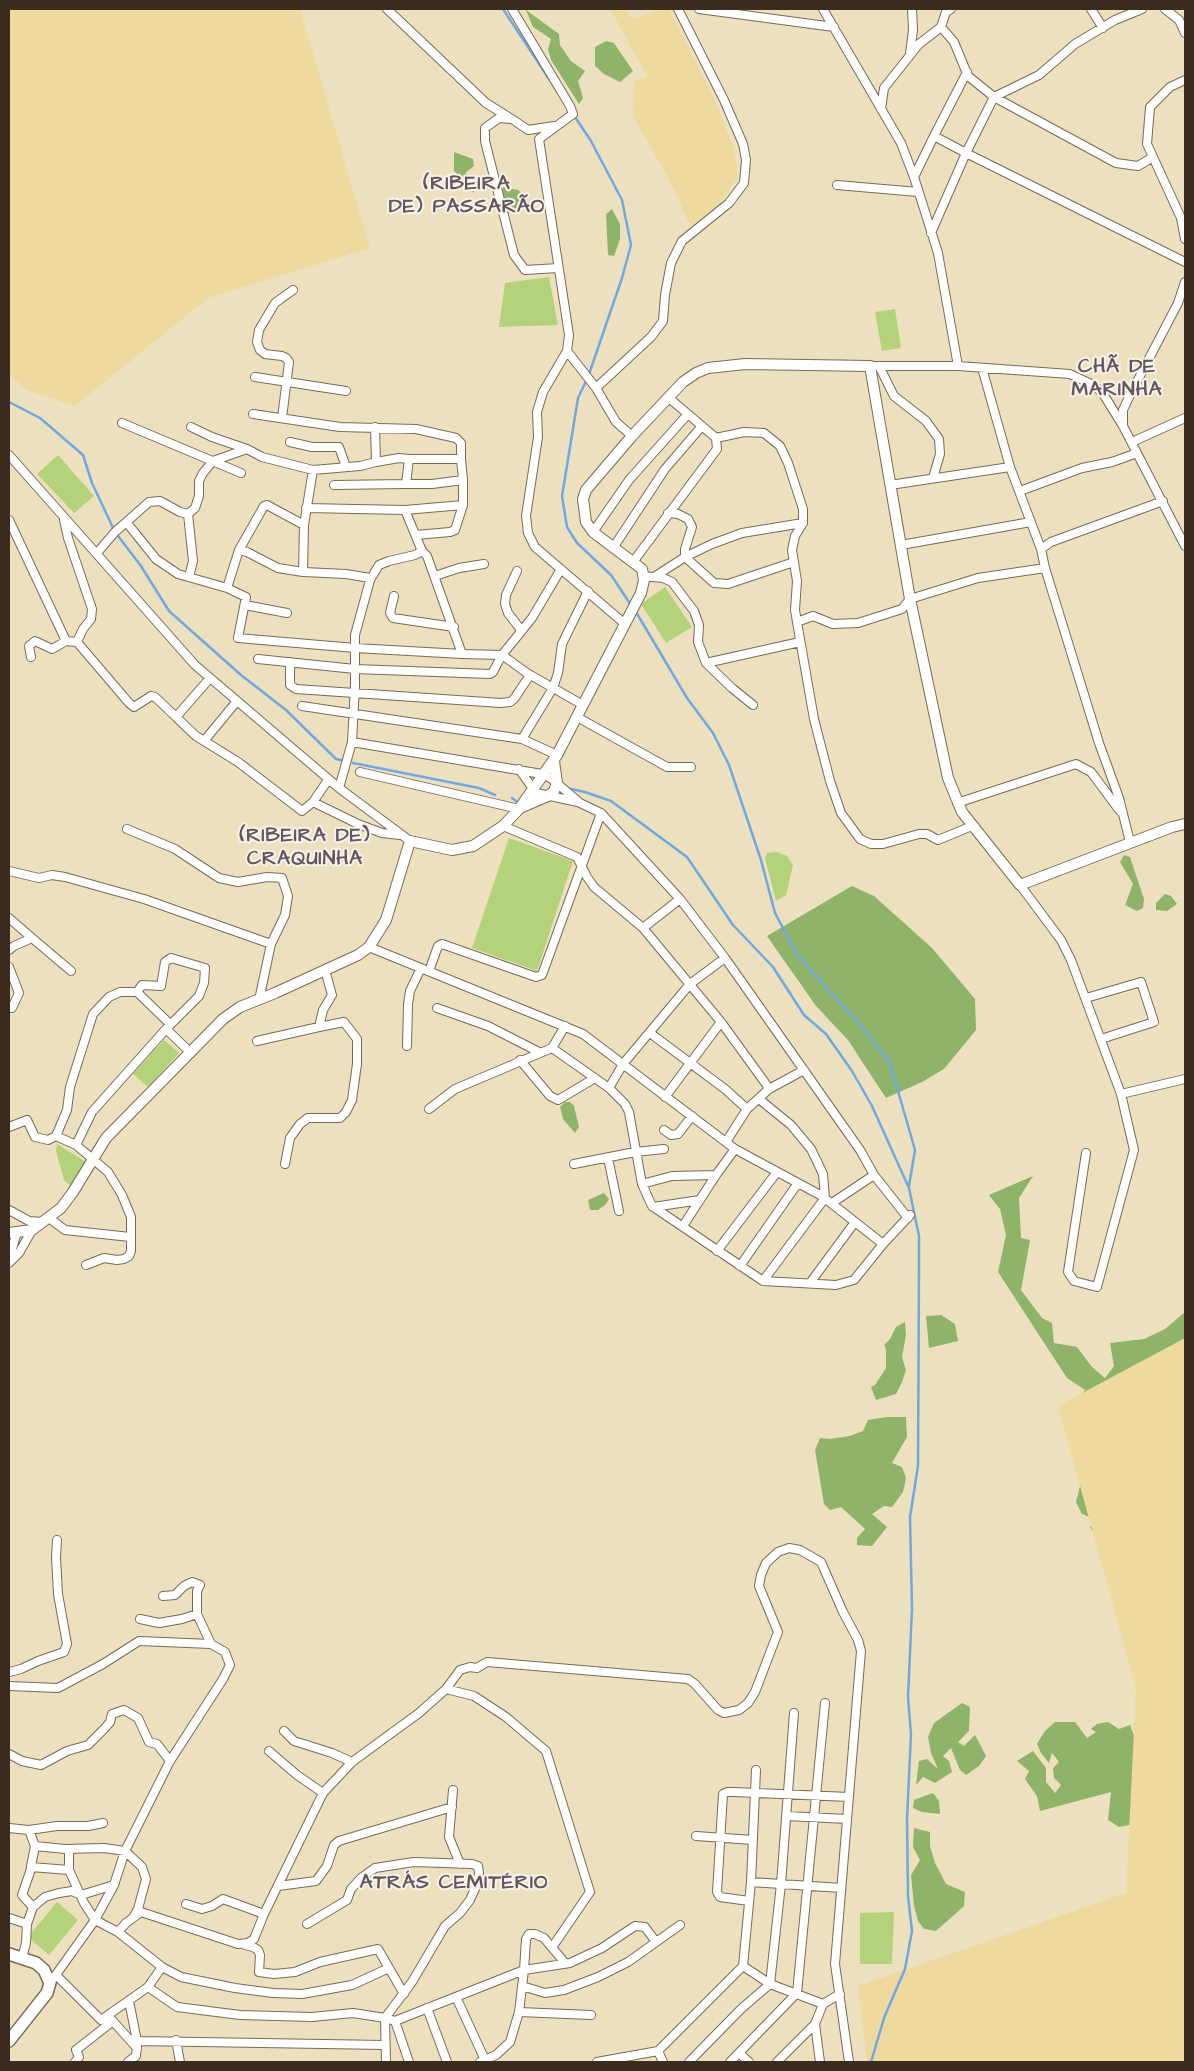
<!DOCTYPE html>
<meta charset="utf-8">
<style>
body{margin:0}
#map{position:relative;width:1194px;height:2071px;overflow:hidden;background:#ede0bf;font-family:"Architects Daughter",sans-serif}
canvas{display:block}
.frame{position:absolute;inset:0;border:10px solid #3b2a1e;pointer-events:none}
</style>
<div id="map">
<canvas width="1194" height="2071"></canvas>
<div class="frame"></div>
</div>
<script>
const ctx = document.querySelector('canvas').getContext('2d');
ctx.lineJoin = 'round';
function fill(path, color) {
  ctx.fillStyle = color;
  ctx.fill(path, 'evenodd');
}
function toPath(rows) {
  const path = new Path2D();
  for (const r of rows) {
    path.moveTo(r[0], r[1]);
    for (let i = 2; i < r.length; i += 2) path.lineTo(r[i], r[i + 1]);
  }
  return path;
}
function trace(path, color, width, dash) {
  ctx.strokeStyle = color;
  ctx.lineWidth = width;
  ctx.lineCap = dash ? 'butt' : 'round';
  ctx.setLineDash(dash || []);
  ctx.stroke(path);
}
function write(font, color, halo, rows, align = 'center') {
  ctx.font = font + ' "Architects Daughter",sans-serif';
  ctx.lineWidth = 4;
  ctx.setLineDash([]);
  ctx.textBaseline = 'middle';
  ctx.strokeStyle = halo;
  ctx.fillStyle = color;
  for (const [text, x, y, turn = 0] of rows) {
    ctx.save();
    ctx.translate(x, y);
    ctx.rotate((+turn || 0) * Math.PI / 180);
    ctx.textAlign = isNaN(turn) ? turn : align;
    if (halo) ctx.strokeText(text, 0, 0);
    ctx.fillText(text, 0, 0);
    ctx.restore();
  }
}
fill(toPath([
 [549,277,558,325,499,327,505,283],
 [895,309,901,348,882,351,875,312],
 [58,455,94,496,74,513,37,474],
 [665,587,692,627,666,643,641,604],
 [509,838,573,861,537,971,472,948],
 [777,852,787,856,793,865,786,895,776,901,765,858,767,853],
 [164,1040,179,1053,148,1087,133,1074],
 [57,1144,86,1162,86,1166,71,1186,64,1180,56,1151],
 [57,1902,78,1920,49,1955,28,1937],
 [894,1912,892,1964,860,1964,860,1913]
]), '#b4d279');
fill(toPath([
 [526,10,559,34,560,45,571,61,585,71,578,81,583,98,579,104,551,60,548,49,551,39,533,27],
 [606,41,614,43,633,71,620,82,604,74,595,66,595,47],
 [454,152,473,159,474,166,465,173,474,180,474,193,454,171],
 [503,187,518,190,526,197,524,207,518,213,507,213,508,208,502,198],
 [612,209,620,224,620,239,614,256,608,255,607,235,606,214],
 [1124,855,1130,857,1144,899,1143,908,1137,911,1125,905,1133,884,1120,862],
 [852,886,874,896,932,948,975,999,976,1030,944,1069,922,1082,886,1098,848,1040,816,1006,767,936],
 [1165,894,1171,896,1177,904,1167,911,1156,910,1156,903],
 [565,1102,570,1102,574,1106,579,1127,575,1133,563,1119,560,1107],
 [1033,1176,1019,1198,1021,1238,1030,1240,1021,1290,1042,1318,1052,1323,1054,1343,1077,1347,1092,1367,1105,1378,1114,1366,1110,1343,1144,1339,1165,1329,1185,1312,1185,1345,1109,1557,1090,1527,1100,1521,1082,1514,1076,1502,1084,1470,1076,1401,1085,1390,1067,1378,998,1272,1006,1235,1000,1209,989,1195],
 [604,1193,609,1199,605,1205,598,1210,590,1210,588,1200],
 [941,1315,955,1324,958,1341,929,1348,926,1316],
 [905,1322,906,1335,902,1357,906,1370,902,1382,896,1394,876,1400,871,1387,875,1385,886,1368,886,1349,884,1345,890,1339,896,1327],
 [887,1417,906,1417,907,1437,892,1463,902,1467,906,1478,903,1492,892,1507,884,1506,872,1514,887,1527,872,1546,857,1545,857,1538,865,1529,841,1507,830,1510,824,1504,815,1450,820,1438,830,1439,850,1436,863,1431,868,1420],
 [962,1703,970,1707,969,1731,958,1742,964,1746,975,1735,986,1756,979,1766,966,1775,960,1770,951,1748,943,1756,949,1761,952,1772,935,1783,923,1777,916,1785,919,1761,927,1759,938,1769,931,1753,928,1737,934,1723],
 [1055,1722,1075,1722,1087,1738,1096,1732,1091,1729,1097,1724,1108,1722,1119,1729,1130,1725,1135,1738,1144,1822,1119,1827,1108,1820,1111,1792,1040,1811,1037,1796,1025,1779,1029,1771,1017,1761,1033,1751,1046,1768,1046,1782,1055,1793,1061,1785,1054,1778,1053,1768,1059,1762,1052,1753,1049,1763,1041,1753,1037,1744,1045,1731],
 [933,1793,939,1801,940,1814,922,1812,913,1808,914,1800],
 [914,1828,930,1832,930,1846,935,1863,946,1884,965,1892,964,1906,936,1931,924,1929,918,1921,914,1906,911,1875,920,1860,913,1847]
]), '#8fb469');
fill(toPath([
 [9,9,300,9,370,248,208,298,75,406,27,390,9,375],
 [610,9,625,9,632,19,656,11,655,9,669,9,716,102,734,149,738,177,720,203,690,226,672,185,633,116,634,82,647,76],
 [1185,1338,1185,2062,867,2062,858,1986,1126,1893,1136,1689,1058,1406]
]), '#eeda9e');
trace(toPath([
 [503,9,557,91],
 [573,114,591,141,622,200,631,245,622,278,588,377,578,398,562,496,567,527,577,543,611,575,631,605],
 [9,402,40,418,83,455,92,483,115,532,141,566,169,611,241,675,286,710,336,759,341,760],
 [636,612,687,698,713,733,729,765,761,860,775,913,798,956,862,1027,890,1063,915,1150,909,1186],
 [353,763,479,788,495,795],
 [566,788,585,792,611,801,687,857,733,925,773,967,804,1015,826,1034,852,1071,872,1106,909,1188,919,1236,919,1267,918,1466,910,1517,912,1609,908,1697,911,1734,907,1819,908,1896,912,1931,905,1969,884,2018,871,2062],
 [512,798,519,803]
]), '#70a8df', 2.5);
const minor = toPath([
 [387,9,486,103,510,118],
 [512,9,570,106,573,114,539,139,569,335,567,351,543,392,537,412,538,437,526,516,528,533,535,547,625,624],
 [699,9,834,27],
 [823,9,901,143,914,177,938,253,958,366],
 [951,9,946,12,941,27,954,42,968,76,994,97,1039,75,1075,44,1115,20,1142,9],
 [1091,9,1103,28],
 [1165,9,1179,20,1185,33],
 [910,54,913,30,912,9],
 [1185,80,1170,87,1150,107,1147,144,1181,218,1185,239],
 [881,109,884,88,919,44,941,27],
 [554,126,528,130,512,119,499,118,485,128,485,141,514,255,525,270,558,268],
 [934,136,967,72],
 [1153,157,1138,166,1116,163,994,97,966,153,1185,262],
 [914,177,934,136,966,153,931,233],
 [837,185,918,192],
 [567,351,596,388,616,422,632,436],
 [870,366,958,366,1070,374,1091,384,1102,392,1123,426,1185,546],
 [879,366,894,396,926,421,939,439,940,454,933,478],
 [982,368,1010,467,1041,549],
 [255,377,346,391],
 [596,388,651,337,663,321,665,295,671,263,682,241,729,203,744,183,746,160,743,144,724,100,678,9],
 [253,414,340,427,416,429,456,438,461,443,461,459],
 [282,418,289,362,286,358,282,356,265,354,260,350,257,342,259,330,275,303,293,290],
 [122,423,241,473],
 [1123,426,1123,410,1130,395,1178,303,1185,282],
 [191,427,212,437,247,449],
 [375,427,376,462,399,458,409,459],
 [716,438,744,432,764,433,780,446,788,463,803,509,803,523,795,536,792,550,797,581,795,610,797,622],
 [290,442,312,447,339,447,346,467],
 [1132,442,1185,418],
 [9,455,195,665,339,788],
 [313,470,304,525,303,572,346,574,370,578,370,580],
 [463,480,432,484,406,484,409,459,461,459,463,480,463,505],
 [334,485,406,484],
 [890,485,1010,467],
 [1020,491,1082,468,1112,462,1137,453],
 [306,508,405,510,422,551,427,556,462,654,502,655,527,673,583,705],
 [405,510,463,505,455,530,450,532,416,535],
 [668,513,678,514,688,519,692,527,685,549,685,557,714,583,728,584,794,562],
 [188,514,193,561,189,577],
 [9,520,66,641],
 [64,520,68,538,92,609,91,619,83,629,77,642],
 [127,523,156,559,178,574,227,588],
 [593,532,629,480,688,414],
 [901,545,1031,522],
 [613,548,665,469,702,426],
 [239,550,264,506,267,505,304,525],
 [97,553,115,532,149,502,160,501,180,512,188,514,195,508,199,496,199,481,203,473,213,461,247,449,262,457,313,470,360,466,376,462],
 [633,562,717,449,716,438,669,398],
 [1045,568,1099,743,1119,798,1130,842],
 [517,571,506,595,505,604,508,613,521,630],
 [303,572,278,568,247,552,239,550,227,588,246,597,238,638,355,648,462,654],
 [435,576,459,568,484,564],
 [643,576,663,578,672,582,694,611,699,625,698,642,706,663,800,642],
 [654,577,685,557,712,544,742,533,803,523],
 [394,596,390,613,393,618,454,627],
 [245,605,287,613],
 [31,657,29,646,35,641,52,649,66,641,77,642,129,703,134,707,151,696,155,697,176,717,210,678],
 [258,659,355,669,490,674,493,672,502,655,532,618,561,569],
 [290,662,290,685,296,689,501,703,510,702,514,699,530,675],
 [706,663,732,688,753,705],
 [302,706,522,739,553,688,558,673,562,644,588,591],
 [176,717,196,736,238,762,302,811,313,802,358,824,382,833,400,835],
 [577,717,667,767,691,767],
 [522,739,557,755],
 [204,741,237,701],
 [352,742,355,685,355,635,370,580,379,565,389,561,415,555,422,551],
 [519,769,536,793,578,802],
 [360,772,519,809],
 [313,802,328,780],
 [957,803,1076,764,1091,772,1120,811],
 [503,826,577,857,587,877,594,887,643,928,721,1022,766,1084,769,1089,747,1109,726,1142],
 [972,826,938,840,927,834,919,834,883,844,871,844,860,839,841,813,830,781,814,719,797,622,813,616,833,624,858,623,902,609,910,599,978,578,1045,568,1041,549,1051,542,1163,501],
 [127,829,175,849,219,878,238,882,267,877,282,878,288,896,285,915,271,944,259,1000],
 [410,841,339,788,352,742,542,774,552,779,580,803,601,813,680,899,725,958,860,1150,874,1175,908,1218],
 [9,871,39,878,52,875,65,877,144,899,271,944],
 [1020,885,1061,940,1071,960,1121,1094,1134,1150,1097,1287,1074,1281,1068,1272,1086,1153],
 [9,918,32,938,14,946,9,950],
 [643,928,680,899],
 [32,938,71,971],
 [369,947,583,1034,735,1149,822,1196,883,1244],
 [725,958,690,984,623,1064,609,1088,625,1104,629,1112,642,1184,652,1206,763,1281,836,1285,854,1280,883,1244,910,1215],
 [9,967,19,993,12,1008,9,1008],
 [429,971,438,946,442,944,536,977,542,975,601,813],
 [137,992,142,985,161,986,165,962,171,958,205,968,204,983,199,996,167,1028],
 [1086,998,1141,982,1154,1022,1101,1039],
 [437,1008,488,1026,539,1052],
 [650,1033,725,1089,747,1109],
 [257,1041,319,1027,323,1010,332,995,325,970],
 [407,1046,408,1004,410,991,421,968],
 [552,1048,609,1088],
 [520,1060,550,1096,558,1100,595,1078],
 [769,1089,804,1070],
 [1121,1094,1185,1079],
 [665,1097,721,1022],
 [759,1099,791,1125,811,1149,823,1174,825,1198,763,1281],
 [429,1109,455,1089,552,1048,565,1026],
 [9,1127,27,1120,35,1137,48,1140,56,1136,67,1110,70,1087,93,1014,109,997,120,992,137,992,170,1024],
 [664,1130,671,1135,678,1134,692,1116],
 [56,1136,76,1145],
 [608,1158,619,1211],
 [285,1164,290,1138,300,1124,308,1118,340,1118,346,1112,352,1100,357,1064,357,1039,344,1022,319,1027],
 [574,1164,635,1152,664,1149],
 [642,1184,672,1176,716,1175],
 [832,1203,874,1175],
 [653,1207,700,1200],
 [9,1210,29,1221,43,1222],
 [49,1218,65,1230,130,1237],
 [683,1226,716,1175,735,1149],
 [717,1251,777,1172],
 [9,1259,17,1232],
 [9,1263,19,1253,32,1230],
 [86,1265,104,1258,117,1260,124,1259,129,1256,131,1251,131,1217,122,1195,108,1172,76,1145,92,1112,166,1029,191,1053],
 [740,1266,798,1183],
 [810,1283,855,1222],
 [163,1596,175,1595,184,1586,192,1582,200,1585,197,1591,197,1614,211,1644],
 [140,1619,159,1623,182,1619,197,1614],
 [9,1672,21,1669,38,1661,64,1652,67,1644,58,1594,56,1557,57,1540],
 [9,1686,58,1688,103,1664,139,1641,211,1644,225,1652,230,1665,223,1679,170,1761,125,1851,114,1885,95,1920,50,1983],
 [446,1689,474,1696,506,1717,546,1751,590,1892,553,1946],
 [284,1731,294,1741,332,1753,352,1762],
 [269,1751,297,1775,323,1793],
 [9,1754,22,1761,41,1765,67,1751,88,1745,105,1728,110,1722,112,1714,124,1710,138,1718,149,1742,157,1744,170,1761],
 [453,1790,449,1837,460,1864],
 [786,1816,847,1819],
 [9,1828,29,1830,35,1846,65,1849,104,1848,125,1851,142,1867,146,1879,138,1909,134,1916],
 [29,1830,57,1826,88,1826,103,1823],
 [696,1836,753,1840],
 [69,1849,69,1870],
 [31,1867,69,1870,84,1903,95,1920,118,1932,162,1967,181,1977,235,1988,273,1993,302,1994,352,1985,389,1968],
 [751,1882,841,1888],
 [278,1886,316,1881,327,1866,334,1845,339,1841,452,1807],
 [749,1901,720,1897,717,1892,723,1794,727,1792,734,1792,849,1797],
 [186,1904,202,1909,212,1906,223,1899,264,1914],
 [33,1907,45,1897,59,1893,72,1891,81,1895,114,1885],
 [9,1918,27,1924,26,1943,22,1958],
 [27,1924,33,1907,22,1895,30,1872,35,1846],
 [118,1932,126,1923,141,1912,238,1944,248,1943,254,1939,264,1914,323,1793,352,1762,419,1713,446,1689,460,1670,470,1667,477,1668,487,1662,688,1679,695,1684,718,1710,724,1713,739,1710,748,1703,755,1692,778,1632,759,1586,761,1575,766,1563,778,1552,789,1548,800,1550,821,1562,843,1612,858,1640,861,1651,835,1964,849,2062],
 [245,1945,253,1947,258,1950,260,1955,259,1972,274,1974,295,1972,320,1962,378,1949,404,1994],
 [743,1966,770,1984,823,2004,840,1994],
 [57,1976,101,2020,148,1987,162,1967],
 [522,1986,545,1993,564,1990,598,1977,628,1962,680,1925],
 [148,1987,177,2007,240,2015,312,2017,353,2013,385,2018,412,1982,445,1926,460,1913,470,1900,477,1884,479,1873,478,1866,472,1864,414,1862,375,1868,361,1878,351,1889,347,1900,307,1924],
 [456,1997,485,2060],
 [129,2001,137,2041,385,2045],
 [427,2008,447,2062],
 [519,2012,591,2015],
 [110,2018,137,2048],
 [395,2021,409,2062],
 [815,2024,820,2062],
 [176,2040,180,2062],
 [658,2051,663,2062],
 [739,2053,749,2062],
 [75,2062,79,2057,76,2050,113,2021],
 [128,2062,136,2056,137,2046],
 [386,2062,385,2018,395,2021,524,1970,526,1939,529,1934,535,1934,544,1938,565,1963],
 [480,2062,496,2055,510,2042,519,2012,524,1970,570,1963,602,1948,635,1926,645,1927,656,1942],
 [597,2062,658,2051,743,1966,751,1882,756,1770],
 [689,2062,741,2009,770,1984,781,1884,794,1713],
 [730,2062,797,1993,825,1703],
 [777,2062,815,2024,823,2004]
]);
const tertiary = toPath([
 [520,808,548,796,554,791,557,783,554,761],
 [9,1233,32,1230,61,1208,73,1192,106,1138,223,1019,240,1007,275,993,358,955,369,947,386,920,410,841,452,850,473,846,503,826,519,809,557,755,641,593,644,580,642,569,593,532,586,522,583,499,586,490,632,436,683,382,696,373,708,368,745,364,870,366,910,599,948,778,962,812,1020,885,1172,827,1185,824]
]);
const secondary = toPath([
 [9,1954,36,1963,44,1970,50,1983,47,1993,9,2041]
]);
trace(minor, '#796a56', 10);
trace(tertiary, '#796a56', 12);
trace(secondary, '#796a56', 14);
trace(minor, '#fff', 8);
trace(tertiary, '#fff', 10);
trace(secondary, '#fff', 11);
ctx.letterSpacing = '1px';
write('bold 20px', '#645660', '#f7f3e8', [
 ["(RIBEIRA",467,185],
 ["DE) PASSARÃO",467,208],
 ["CHÃ DE",1117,368],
 ["MARINHA",1117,391],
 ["(RIBEIRA DE)",305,837],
 ["CRAQUINHA",305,860],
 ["ATRÁS CEMITÉRIO",454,1884]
]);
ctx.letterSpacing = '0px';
</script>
